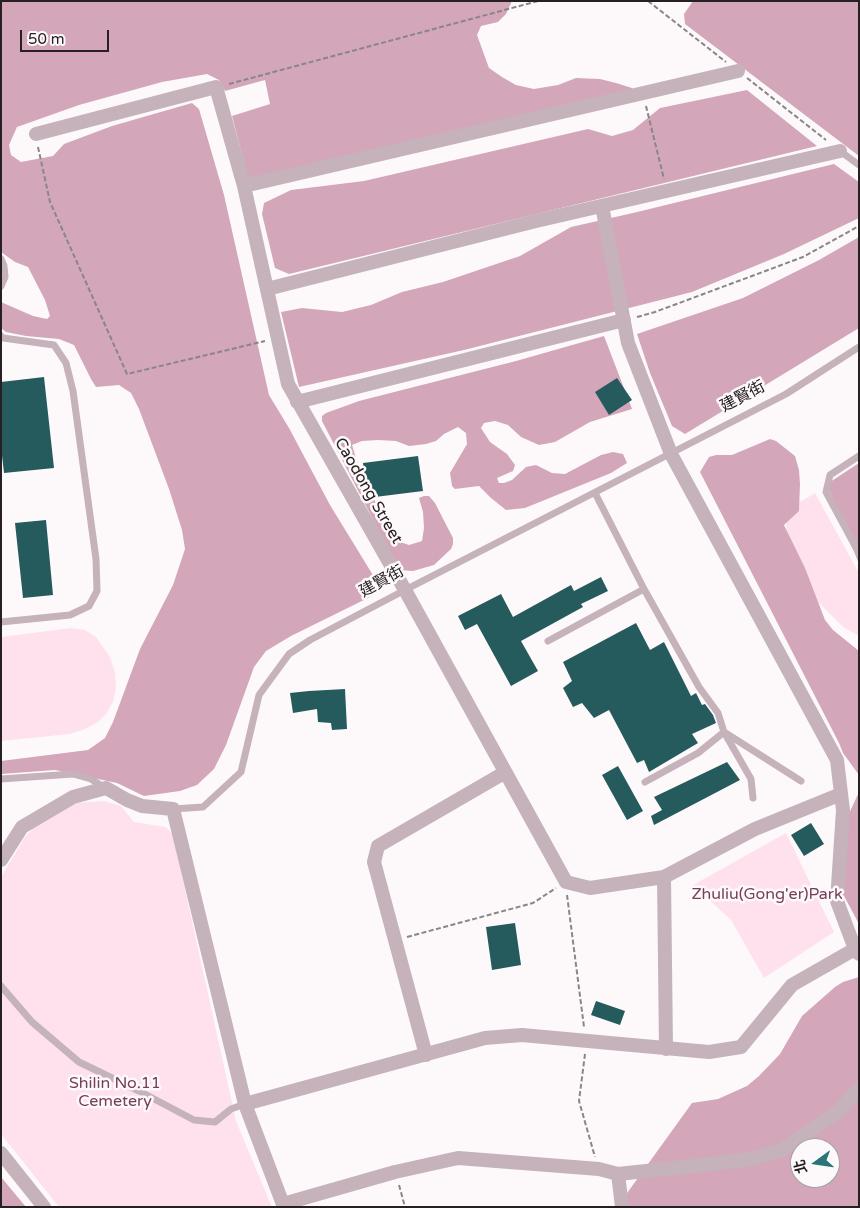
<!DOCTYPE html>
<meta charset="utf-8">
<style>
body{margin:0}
#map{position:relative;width:860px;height:1208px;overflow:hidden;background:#fdf9fb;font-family:"Varela Round","Noto Sans TC",sans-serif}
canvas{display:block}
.frame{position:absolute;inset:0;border:2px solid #272023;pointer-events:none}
.north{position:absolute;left:790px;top:1138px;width:50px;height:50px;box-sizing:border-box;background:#fdf9fb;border:1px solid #a7a2a5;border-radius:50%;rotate:256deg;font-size:14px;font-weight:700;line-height:20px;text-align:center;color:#272023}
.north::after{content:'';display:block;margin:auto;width:18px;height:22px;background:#2a7578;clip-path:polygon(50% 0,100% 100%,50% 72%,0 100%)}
.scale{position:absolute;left:20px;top:30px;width:89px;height:22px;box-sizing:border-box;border:2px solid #272023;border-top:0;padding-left:6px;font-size:15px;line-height:18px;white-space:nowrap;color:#272023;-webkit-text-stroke:4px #fdf9fb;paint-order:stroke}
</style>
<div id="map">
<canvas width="860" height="1208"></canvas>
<div class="frame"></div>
<div class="north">北</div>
<div class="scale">50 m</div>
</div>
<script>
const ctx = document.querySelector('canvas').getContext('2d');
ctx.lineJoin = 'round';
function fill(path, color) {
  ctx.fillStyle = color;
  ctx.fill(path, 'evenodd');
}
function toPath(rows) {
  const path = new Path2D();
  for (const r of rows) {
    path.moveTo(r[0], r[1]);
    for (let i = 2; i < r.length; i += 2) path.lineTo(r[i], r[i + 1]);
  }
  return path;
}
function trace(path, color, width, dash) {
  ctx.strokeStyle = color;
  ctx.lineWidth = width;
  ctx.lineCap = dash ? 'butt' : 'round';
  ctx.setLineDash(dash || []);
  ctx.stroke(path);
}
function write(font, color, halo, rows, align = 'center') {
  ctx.font = font + ' "Varela Round","Noto Sans TC",sans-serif';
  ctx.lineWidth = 5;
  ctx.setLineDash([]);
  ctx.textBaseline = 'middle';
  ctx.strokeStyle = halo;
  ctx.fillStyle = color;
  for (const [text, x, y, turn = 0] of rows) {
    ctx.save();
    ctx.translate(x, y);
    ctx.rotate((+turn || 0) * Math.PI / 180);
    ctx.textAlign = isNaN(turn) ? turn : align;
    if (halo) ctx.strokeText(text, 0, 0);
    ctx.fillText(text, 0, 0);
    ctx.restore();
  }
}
fill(toPath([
 [815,493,859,573,859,636,843,627,794,578,788,549,785,506,800,502],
 [71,628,85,630,96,637,110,657,115,673,116,689,113,702,106,714,98,722,85,729,70,734,1,741,1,637],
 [104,801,121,806,134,822,166,827,173,835,236,1121,272,1207,59,1207,1,1134,1,877,25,837,48,813,74,803],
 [786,833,834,932,764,978,731,920,693,885]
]), '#fee1ed');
fill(toPath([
 [1,1,512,1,506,14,498,22,481,26,477,35,489,68,502,77,516,85,534,89,558,85,576,78,600,79,616,83,632,88,634,91,253,180,248,177,232,116,270,104,265,80,225,91,219,80,207,74,162,82,79,105,17,127,9,145,11,155,21,162,53,156,64,144,112,126,192,103,199,109,224,195,269,395,289,428,330,505,379,585,372,596,291,636,266,651,254,667,226,745,214,769,197,785,180,791,144,796,117,783,55,770,1,774,1,761,88,750,105,738,113,722,140,649,173,585,185,549,182,530,169,489,139,409,131,393,119,385,96,387,91,379,74,345,59,339,26,336,6,332,1,328,1,302,33,316,47,319,50,316,45,300,28,267,15,262,1,252],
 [693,1,859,1,859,156,685,24,684,14],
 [747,90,817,146,289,274,275,268,262,214,264,203,291,190,364,181,588,129,612,136,633,130,660,108],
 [834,164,859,182,859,218,784,254,692,292,464,350,299,387,281,312,302,308,342,312,371,305,402,292,443,282,520,256,571,227,633,213],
 [859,237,859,328,685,434,672,426,650,373,637,334,743,298,819,260],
 [604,336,632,409,590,422,555,442,539,445,521,437,508,425,495,421,484,423,481,428,490,442,507,454,515,465,513,471,497,478,499,483,504,483,512,480,526,467,536,465,552,473,565,474,601,455,613,452,623,454,627,463,611,473,525,508,506,510,491,498,479,486,455,489,452,486,450,473,467,444,466,433,458,427,444,434,436,441,426,444,409,446,396,441,378,440,362,441,352,445,360,471,378,507,386,522,400,542,409,545,422,541,424,528,423,512,419,498,424,496,429,496,435,503,453,538,453,544,451,549,434,565,413,571,399,570,322,421,322,416,326,413,359,401,516,361],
 [770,439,776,441,795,456,799,470,800,484,799,511,784,525,805,568,825,620,833,630,859,651,859,775,843,753,839,743,700,472,709,457,716,455,732,455],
 [859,463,859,564,827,484],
 [859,792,859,924,836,881,846,820],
 [859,977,859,1207,617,1207,692,1103,718,1099,747,1086,759,1076,780,1054,802,1016,835,987,843,982],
 [800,1148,830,1148,830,1178,800,1178],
 [1,1177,26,1207,1,1207]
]), '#d3a7b9');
fill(toPath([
 [44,377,54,468,4,473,1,447,1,382],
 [617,378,632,400,609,415,595,392],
 [418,456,423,491,367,498,363,463],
 [46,520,53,595,23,598,15,523],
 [601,577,608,591,581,604,583,607,521,641,538,671,511,686,477,624,465,630,458,616,501,594,513,617,571,585,574,591],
 [636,623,650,650,664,642,691,696,696,693,702,705,705,704,713,715,716,723,692,734,698,743,649,772,644,760,637,763,609,710,594,718,582,703,573,707,563,688,572,681,563,662],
 [345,689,347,729,332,730,331,723,318,722,317,709,293,713,290,693,309,691],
 [727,762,740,780,654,825,651,816,662,810,654,797],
 [618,766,643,811,627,820,602,775],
 [811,823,824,844,804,856,791,835],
 [515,923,521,965,492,970,486,927],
 [596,1001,625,1011,620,1025,591,1015]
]), '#265b5d');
trace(toPath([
 [648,1,726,62],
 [747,78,826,140],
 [229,84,538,1],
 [646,106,664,179],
 [38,147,50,202,127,374,265,341],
 [637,317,655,312,803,257,859,226],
 [567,895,584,1027],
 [407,937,533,903,556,888],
 [585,1054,579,1101,595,1157],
 [399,1185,405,1207]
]), '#8a8587', 2, [5, 2.5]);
trace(toPath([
 [840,151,859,165],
 [1,259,4,266,5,277,1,286],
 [1,336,3,338,54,345,66,363,73,391,96,559,97,591,89,606,70,615,1,622],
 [859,456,830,475,826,492,859,553],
 [595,493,644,589,699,687,718,713,724,732,751,779,753,798],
 [548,641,644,589],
 [1,779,73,774,91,779,105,788],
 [645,782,698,753,724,732,801,781],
 [173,809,203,807,241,772,259,695,289,654,310,640,405,590,786,394,859,347],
 [1,986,32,1022,79,1062,139,1091,194,1120,215,1122,231,1109,245,1104]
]), '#c6b2ba', 7);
trace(toPath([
 [36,134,216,87,244,186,288,384,405,590,566,882,590,888,664,877,755,829,841,794],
 [244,186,738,71],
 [602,206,628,343,671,454,837,760,843,810,837,901,855,949,859,954],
 [267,289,536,221,840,151],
 [297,402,624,320],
 [1,860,22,827,73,797,106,788,127,800,142,806,173,809,245,1104,284,1207],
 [664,877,666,1049],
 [426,1055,374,862,378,846,504,773],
 [245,1104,485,1038,522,1035,709,1052,741,1047,792,985,855,949],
 [1,1153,44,1207],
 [618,1174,622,1207],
 [283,1204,395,1172,458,1158,599,1169,618,1174,702,1165,751,1159,782,1150,840,1110,859,1089]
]), '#c6b2ba', 14);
write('16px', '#272023', '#fdf9fb', [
 ["建賢街",743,397,-28],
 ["Caodong Street",368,491,60],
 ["建賢街",382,582,-29]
]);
write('16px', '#773e59', '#fdf9fb', [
 ["Zhuliu(Gong'er)Park",767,895],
 ["Shilin No.11",115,1084],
 ["Cemetery",115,1102]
]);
</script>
